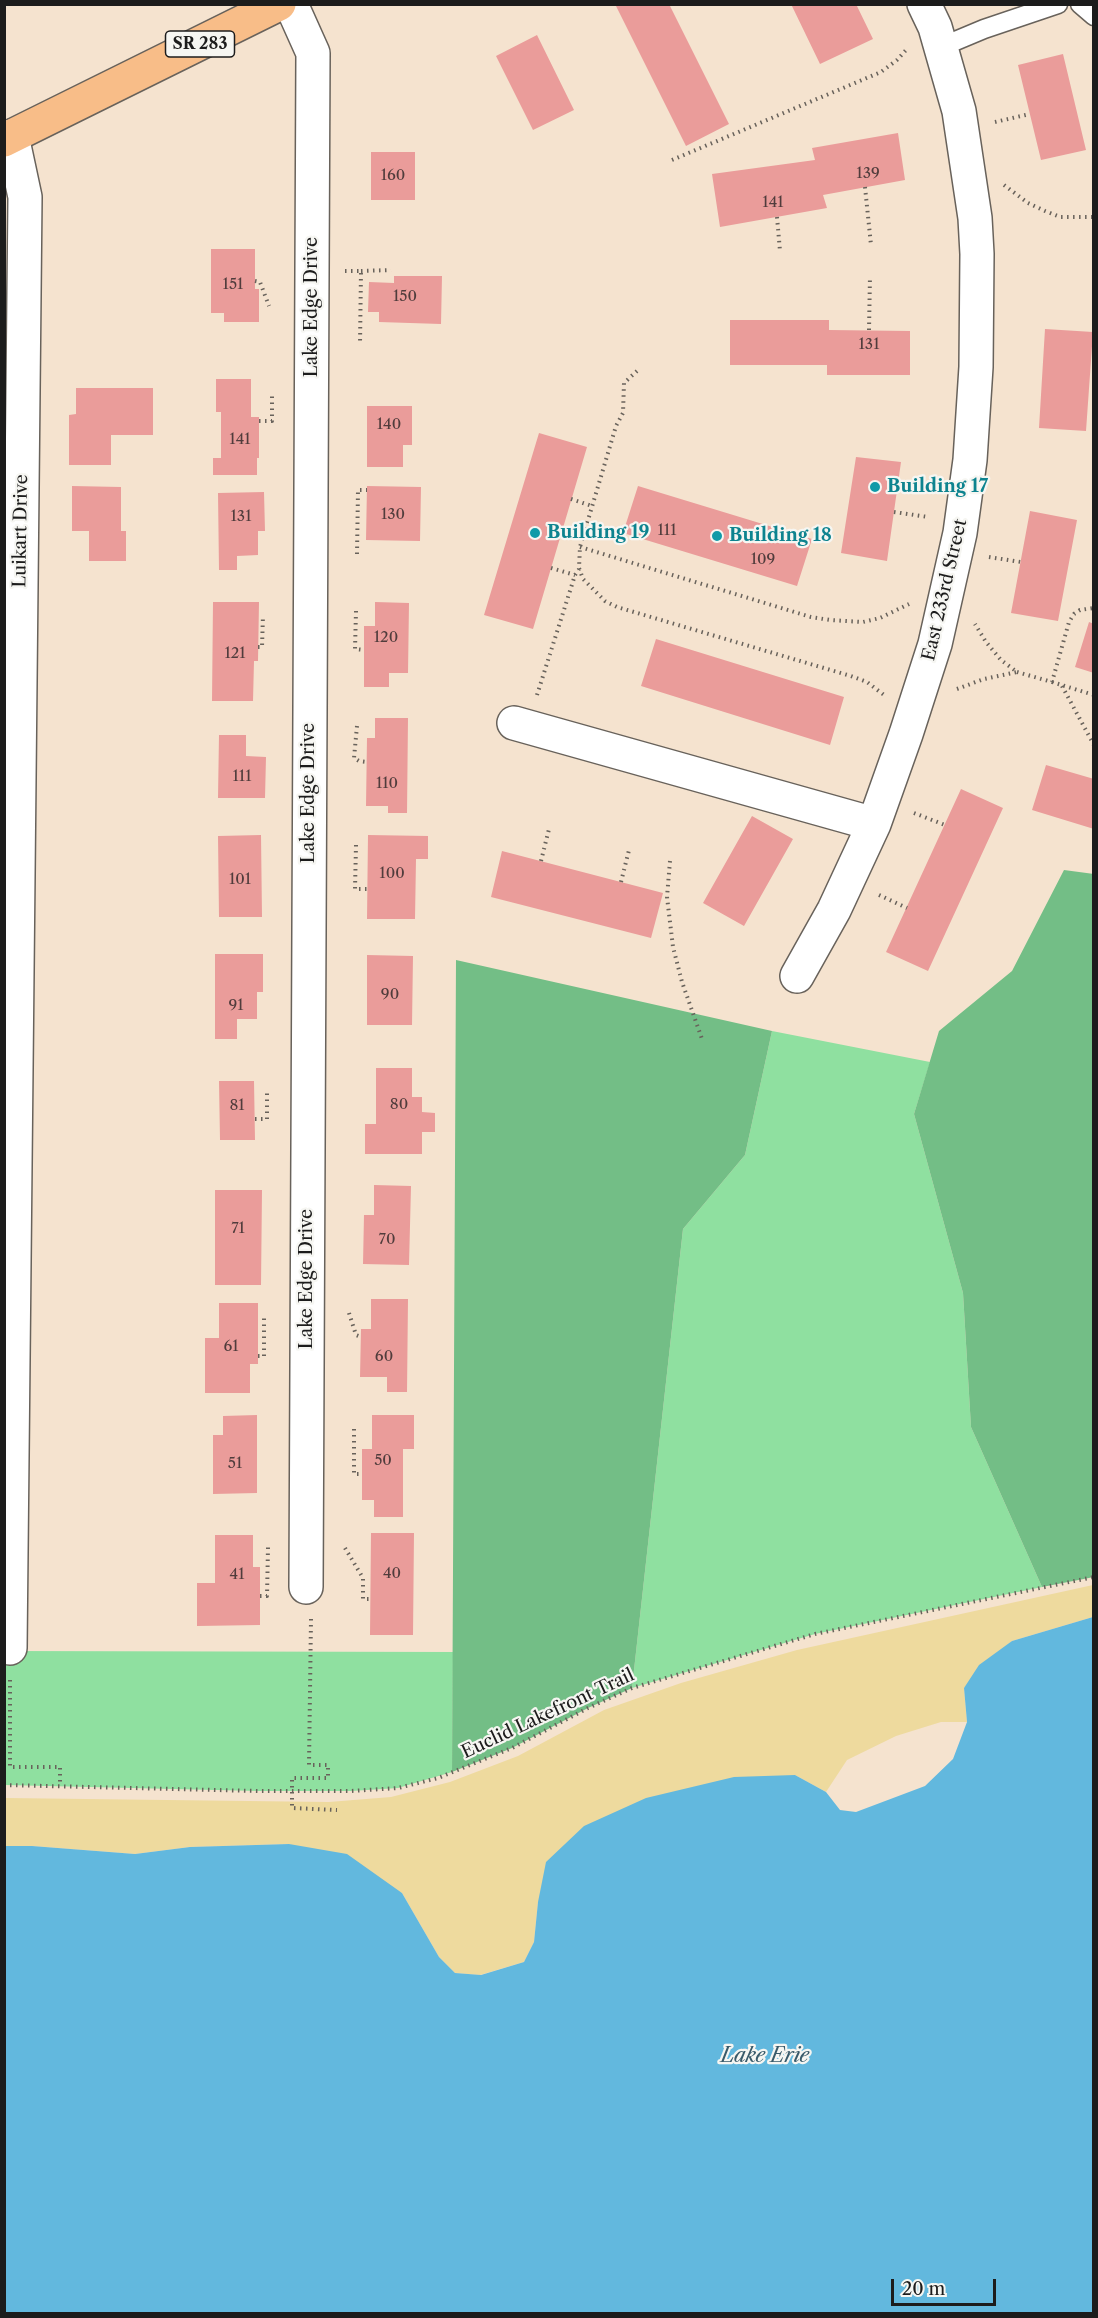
<!DOCTYPE html>
<style>
body{margin:0}
#map{position:relative;width:1098px;height:2318px;overflow:hidden;background:#f5e3cf;font-family:"Libre Caslon Text",serif}
canvas{display:block}
.frame{position:absolute;inset:0;border:6px solid #1c1c1c;pointer-events:none}
.scale{position:absolute;left:891px;top:2279px;width:105px;height:27px;box-sizing:border-box;border:3px solid #1c1c1c;border-top:0;padding-left:8px;font-size:18px;line-height:21px;white-space:nowrap;color:#1c1c1c;-webkit-text-stroke:4px #f6f6f2;paint-order:stroke}
</style>
<div id="map">
<canvas width="1098" height="2318"></canvas>
<div class="frame"></div>
<div class="scale">20 m</div>
</div>
<script>
const ctx = document.querySelector('canvas').getContext('2d');
ctx.lineJoin = 'round';
function fill(path, color) {
  ctx.fillStyle = color;
  ctx.fill(path, 'evenodd');
}
function toPath(rows) {
  const path = new Path2D();
  for (const r of rows) {
    path.moveTo(r[0], r[1]);
    for (let i = 2; i < r.length; i += 2) path.lineTo(r[i], r[i + 1]);
  }
  return path;
}
function trace(path, color, width, dash) {
  ctx.strokeStyle = color;
  ctx.lineWidth = width;
  ctx.lineCap = dash ? 'butt' : 'round';
  ctx.setLineDash(dash || []);
  ctx.stroke(path);
}
function write(font, color, halo, rows, align = 'center') {
  ctx.font = font + ' "Libre Caslon Text",serif';
  ctx.lineWidth = 4.5;
  ctx.setLineDash([]);
  ctx.textBaseline = 'middle';
  ctx.strokeStyle = halo;
  ctx.fillStyle = color;
  for (const [text, x, y, turn = 0] of rows) {
    ctx.save();
    ctx.translate(x, y);
    ctx.rotate((+turn || 0) * Math.PI / 180);
    ctx.textAlign = isNaN(turn) ? turn : align;
    if (halo) ctx.strokeText(text, 0, 0);
    ctx.fillText(text, 0, 0);
    ctx.restore();
  }
}
fill(toPath([
 [772,1031,930,1062,914,1114,963,1293,971,1427,1042,1587,815,1634,632,1688,683,1229,745,1155],
 [5,1651,453,1652,452,1772,398,1788,351,1791,258,1791,5,1785]
]), '#8fe0a0');
fill(toPath([
 [1064,870,1094,874,1094,1577,1042,1587,971,1427,963,1293,914,1114,939,1031,1012,971],
 [456,960,772,1031,745,1155,683,1229,632,1688,588,1708,512,1748,452,1772]
]), '#73be86');
fill(toPath([
 [1093,1585,1093,1617,1012,1641,964,1688,967,1722,941,1722,896,1736,847,1760,826,1792,795,1775,538,1902,534,1942,524,1962,480,1975,455,1973,439,1957,402,1893,289,1844,190,1847,135,1854,32,1846,5,1846,5,1798,329,1802,391,1797,450,1782,518,1756,604,1710,681,1683,797,1650]
]), '#eeda9e');
fill(toPath([
 [1093,1617,1093,2313,5,2313,5,1846,32,1846,135,1854,190,1847,289,1844,347,1854,402,1893,439,1957,455,1973,481,1975,524,1962,534,1942,538,1902,546,1862,584,1826,646,1798,734,1777,795,1775,826,1792,840,1810,856,1812,925,1786,953,1759,967,1722,964,1688,979,1665,1012,1641]
]), '#62b8de');
fill(toPath([
 [615,4,669,4,729,124,686,146],
 [791,4,856,4,873,39,820,64],
 [537,35,574,110,533,130,496,56],
 [1063,54,1086,150,1041,160,1018,65],
 [898,133,905,180,823,195,827,208,720,227,712,174,815,160,812,148],
 [371,152,415,152,415,200,371,200],
 [211,249,255,249,255,289,259,289,259,322,224,322,224,313,211,313],
 [394,276,442,276,441,324,379,322,379,312,368,312,369,282,394,283],
 [730,320,829,320,829,330,910,331,910,375,827,375,827,365,730,365],
 [1045,329,1093,332,1086,431,1039,428],
 [216,379,251,379,251,417,259,417,259,458,257,458,257,475,213,475,213,458,221,458,221,412,216,412],
 [76,388,153,388,153,435,111,435,111,465,69,465,69,415,76,414],
 [367,406,412,406,412,445,403,445,403,467,367,467],
 [539,433,587,447,533,629,484,615],
 [856,457,901,462,887,561,841,553],
 [72,486,121,487,121,531,126,531,126,561,89,561,89,531,72,531],
 [367,486,421,487,420,541,366,540],
 [638,486,812,539,797,586,623,533],
 [264,492,265,531,258,531,258,555,237,556,237,570,219,570,218,493],
 [1030,511,1077,520,1058,621,1011,613],
 [213,602,259,602,258,661,254,661,253,701,212,701],
 [375,602,409,603,408,673,389,673,389,687,364,687,364,626,375,626],
 [1089,622,1094,624,1094,673,1075,667],
 [656,639,844,697,830,745,641,686],
 [375,718,408,718,407,813,388,813,388,806,366,806,367,738,375,738],
 [219,735,246,735,246,756,266,757,265,798,218,798],
 [1046,765,1094,779,1094,829,1032,810],
 [961,789,1003,808,928,971,886,952],
 [752,816,793,839,744,926,703,903],
 [261,835,262,917,219,917,218,836],
 [368,835,428,836,428,859,416,859,415,919,367,919],
 [502,851,663,893,651,938,491,897],
 [215,954,263,954,263,992,257,992,257,1019,237,1019,237,1039,215,1039],
 [367,955,413,956,412,1025,367,1025],
 [376,1068,412,1068,412,1097,422,1097,422,1112,435,1113,435,1132,422,1132,422,1154,365,1154,365,1124,376,1124],
 [219,1081,254,1081,255,1140,220,1140],
 [374,1185,411,1186,409,1265,363,1264,364,1215,374,1215],
 [215,1190,262,1190,261,1285,215,1285],
 [371,1299,408,1299,407,1392,387,1392,387,1377,360,1377,361,1329,371,1329],
 [219,1303,258,1303,258,1364,250,1364,250,1393,205,1393,205,1338,219,1338],
 [257,1415,257,1493,213,1494,213,1435,223,1435,223,1416],
 [372,1415,414,1415,414,1449,403,1449,403,1517,374,1517,374,1500,362,1500,362,1449,372,1449],
 [371,1533,414,1533,413,1635,370,1635],
 [215,1535,253,1535,253,1567,260,1567,260,1625,197,1626,197,1583,215,1583]
]), '#ea9c9a');
const service = toPath([
 [1080,4,1094,16],
 [941,47,984,29,1058,4]
]);
const minor = toPath([
 [291,4,313,53,306,1587],
 [514,723,874,824],
 [797,976,834,910,874,824,906,734,935,644,960,533,970,460,976,367,977,254,975,218,959,111,935,27,924,4],
 [10,1648,25,197,12,136]
]);
const primary = toPath([
 [4,140,279,4]
]);
trace(service, '#68625b', 21);
trace(minor, '#68625b', 36);
trace(primary, '#68625b', 36);
trace(toPath([
 [995,122,1030,114],
 [672,160,881,72,897,60,906,50],
 [1004,185,1028,203,1045,211,1060,217,1094,217],
 [865,187,871,245],
 [777,217,780,251],
 [345,271,361,271,360,345],
 [361,271,391,270],
 [255,281,260,282,269,306],
 [869,330,870,276],
 [637,371,624,383,623,413,616,426,580,547,579,568,583,579,605,601,617,607,851,676,867,682,884,695],
 [259,421,272,421,272,393],
 [571,499,592,506],
 [894,512,928,517],
 [580,547,811,617,830,620,863,622,880,618,909,604],
 [357,554,358,490,367,490],
 [989,557,1021,562],
 [551,568,575,575],
 [356,611,355,649,364,650],
 [258,647,262,647,263,615],
 [1017,672,1052,682,1069,622,1074,614,1080,610,1094,608],
 [1052,682,1094,695],
 [1062,686,1094,745],
 [957,689,984,679,1017,672,1001,660,986,642,975,624],
 [537,695,575,575,579,569],
 [357,726,354,758,359,761,367,762],
 [914,813,945,825],
 [356,845,355,889,368,889],
 [541,861,549,829],
 [670,861,667,897,673,947,682,982,702,1039],
 [621,882,629,850],
 [879,895,907,908],
 [255,1119,267,1119,267,1093],
 [349,1313,356,1335,361,1337],
 [258,1356,264,1356,264,1318],
 [354,1429,354,1474,362,1474],
 [345,1548,363,1578,363,1599,370,1599],
 [260,1596,267,1596,268,1547],
 [311,1619,309,1765,328,1765,328,1778,292,1778,292,1808,337,1810],
 [10,1680,10,1767,60,1767,60,1786],
 [4,1785,258,1791,351,1791,398,1788,438,1778,512,1748,588,1708,632,1688,815,1634,1094,1577]
]), '#68625b', 4, [1.5, 4.5]);
trace(service, '#fff', 18);
trace(minor, '#fff', 33);
trace(primary, '#f8bd88', 33);
for (const [x, y, r, color] of [
 [875,487,6,"#0f9aa8"],
 [535,533,6,"#0f9aa8"],
 [717,536,6,"#0f9aa8"]
]) {
  const dot = new Path2D();
  dot.arc(x, y, r, 0, 2 * Math.PI);
  ctx.fillStyle = color;
  ctx.fill(dot);
  trace(dot, '#f6f6f2', 2);
}
write('15px', '#503c3c', null, [
 ["139",868,174],
 ["160",393,176],
 ["141",773,203],
 ["151",233,285],
 ["150",405,297],
 ["131",869,345],
 ["140",389,425],
 ["141",240,440],
 ["130",393,515],
 ["131",241,517],
 ["111",667,531],
 ["109",763,560],
 ["120",386,638],
 ["121",235,654],
 ["111",242,777],
 ["110",387,784],
 ["100",392,874],
 ["101",240,880],
 ["90",390,995],
 ["91",236,1006],
 ["80",399,1105],
 ["81",237,1106],
 ["71",238,1229],
 ["70",387,1240],
 ["61",231,1347],
 ["60",384,1357],
 ["50",383,1461],
 ["51",235,1464],
 ["40",392,1574],
 ["41",237,1575]
]);
for (const [x, y, w] of [
 [200,44,69]
]) {
  const box = new Path2D();
  box.roundRect(x - w / 2, y - 13, w, 26, 4.5);
  ctx.fillStyle = '#f6f6f2';
  ctx.fill(box);
  trace(box, '#1c1c1c', 1.5);
}
write('bold 16px', '#1c1c1c', null, [
 ["SR 283",200,44]
]);
write('18px', '#1c1c1c', '#f6f6f2', [
 ["Lake Edge Drive",312,307,-90],
 ["Luikart Drive",21,531,-89],
 ["East 233rd Street",945,590,-77],
 ["Lake Edge Drive",309,793,-90],
 ["Lake Edge Drive",307,1279,-90],
 ["Euclid Lakefront Trail",548,1714,-25]
]);
write('bold 18px', '#0d838f', '#f6f6f2', [
 ["Building 17",887,487],
 ["Building 19",547,533],
 ["Building 18",729,536]
], 'left');
write('italic 20px', '#385a6a', '#f6f6f2', [
 ["Lake Erie",765,2056]
]);
</script>
